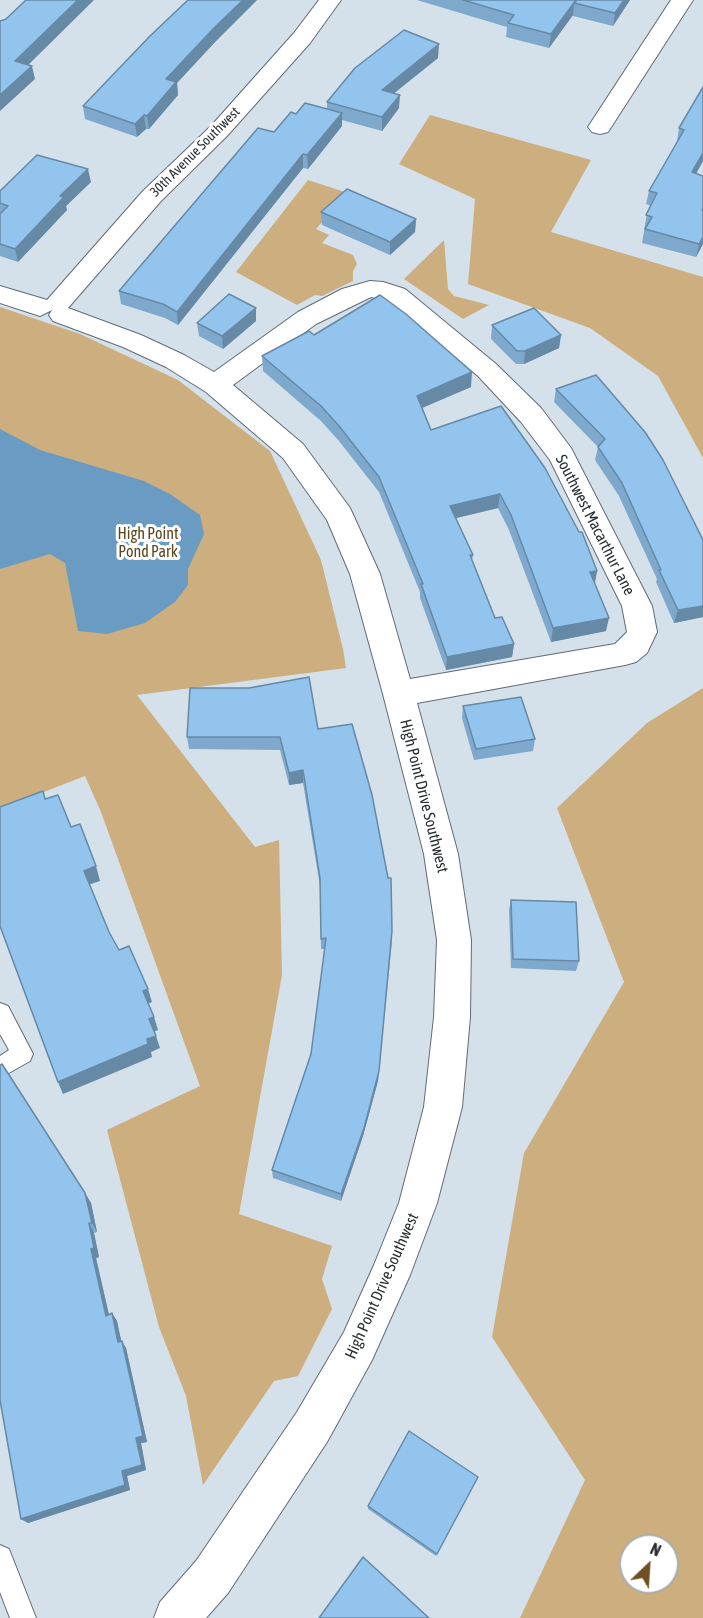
<!DOCTYPE html>
<style>
body{margin:0}
#map{position:relative;width:703px;height:1618px;overflow:hidden;background:#d4e0ea;font-family:"Asap Condensed",sans-serif}
canvas{display:block}
.north{position:absolute;left:619px;top:1534px;width:60px;height:60px;box-sizing:border-box;background:#fff;border:2px solid #aaacad;border-radius:50%;rotate:25deg;font-size:16px;font-weight:700;line-height:24px;text-align:center;color:#2a2f32}
.north::after{content:'';display:block;margin:auto;width:21px;height:27px;background:#6d5124;clip-path:polygon(50% 0,100% 100%,50% 72%,0 100%)}
</style>
<div id="map">
<canvas width="703" height="1618"></canvas>
<div class="north">N</div>
</div>
<script>
const ctx = document.querySelector('canvas').getContext('2d');
ctx.lineJoin = 'round';
function fill(path, color) {
  ctx.fillStyle = color;
  ctx.fill(path, 'evenodd');
}
function toPath(rows) {
  const path = new Path2D();
  for (const r of rows) {
    path.moveTo(r[0], r[1]);
    for (let i = 2; i < r.length; i += 2) path.lineTo(r[i], r[i + 1]);
  }
  return path;
}
function trace(path, color, width, dash) {
  ctx.strokeStyle = color;
  ctx.lineWidth = width;
  ctx.lineCap = dash ? 'butt' : 'round';
  ctx.setLineDash(dash || []);
  ctx.stroke(path);
}
function write(font, color, halo, rows, align = 'center') {
  ctx.font = font + ' "Asap Condensed",sans-serif';
  ctx.lineWidth = 6;
  ctx.setLineDash([]);
  ctx.textBaseline = 'middle';
  ctx.strokeStyle = halo;
  ctx.fillStyle = color;
  for (const [text, x, y, turn = 0] of rows) {
    ctx.save();
    ctx.translate(x, y);
    ctx.rotate((+turn || 0) * Math.PI / 180);
    ctx.textAlign = isNaN(turn) ? turn : align;
    if (halo) ctx.strokeText(text, 0, 0);
    ctx.fillText(text, 0, 0);
    ctx.restore();
  }
}
fill(toPath([
 [430,115,591,160,551,232,703,277,703,458,658,376,590,328,468,284,475,199,399,164],
 [308,180,348,193,316,229,329,235,322,243,353,255,357,264,353,271,353,281,322,296,315,295,297,305,236,272],
 [444,240,448,289,454,296,489,305,463,319,404,279],
 [0,307,80,334,178,380,270,451,321,560,343,649,346,668,137,695,255,847,279,840,282,975,239,1214,332,1246,322,1279,332,1309,298,1376,274,1381,203,1485,186,1396,159,1327,107,1130,200,1086,101,812,85,776,0,809],
 [703,688,703,1618,520,1618,585,1480,492,1337,524,1153,624,982,557,808,647,723],
 [631,1546,667,1546,667,1582,631,1582]
]), '#cdae7e');
fill(toPath([
 [0,429,40,450,144,481,170,494,200,515,204,534,188,569,188,585,175,602,145,623,107,634,78,631,65,563,50,554,0,569]
]), '#6a9bc2');
const lane = toPath([
 [0,1003,8,1006,33,1054,30,1061,0,1078,0,1056,9,1050,0,1034,0,1003],
 [0,1545,9,1549,36,1618,10,1618,0,1592,0,1545]
]);
const street = toPath([
 [319,0,341,0,310,43,227,136,161,201,68,308,141,335,184,355,214,372,298,312,342,289,370,281,383,282,405,289,496,364,541,408,571,448,652,606,657,632,647,653,636,662,625,665,417,703,458,854,471,940,470,1017,462,1107,437,1203,410,1275,372,1360,327,1442,228,1593,206,1618,154,1618,160,1602,196,1561,297,1412,344,1332,374,1265,399,1203,424,1107,434,1017,437,940,424,854,383,694,350,574,327,520,283,458,206,392,166,367,123,347,53,321,49,315,52,310,40,316,0,303,0,286,47,300,143,191,211,126,294,33,319,0],
 [371,297,387,301,399,309,478,376,521,422,550,460,622,606,627,632,615,644,410,679,380,574,350,508,303,444,233,385,316,324,371,297],
 [671,0,693,0,608,132,600,134,592,132,588,127,671,0]
]);
trace(lane, '#626c75', 2);
trace(street, '#626c75', 2);
fill(lane, '#fff');
fill(street, '#fff');
fill(toPath([
 [188,0,257,0,215,42,177,83,178,95,149,129,146,129,137,137,85,119,83,106],
 [417,0,630,0,613,26,573,16,573,15,549,48,506,37,507,27],
 [438,58,394,93,399,108,382,131,342,120,342,126,308,169,303,168,178,325,165,318,121,304,119,291,274,132,296,114,327,109,327,102],
 [703,87,703,161,696,174,703,176,703,244,696,257,642,243,647,213,651,206,646,204,649,191,677,142,679,128],
 [91,182,66,206,67,210,18,262,0,256,0,191],
 [321,212,416,219,415,232,390,255,322,225],
 [256,308,256,321,223,349,199,336,197,323],
 [492,325,561,335,559,348,524,364,516,364,491,339],
 [314,335,471,387,422,408,431,430,597,571,595,584,606,631,551,642,509,530,498,508,456,518,473,555,472,560,495,618,514,644,512,657,446,670,420,598,420,592,379,492,339,441,321,421,263,371,262,356],
 [596,375,703,540,703,617,674,623,656,582,657,579,619,496,595,460,598,447,554,402,556,389],
 [463,706,535,739,533,751,474,760,462,718],
 [318,729,392,941,378,1081,363,1136,341,1201,273,1178,272,1170,311,1054,325,949,321,949,320,886,303,783,289,785,280,750,189,749,187,737],
 [511,900,579,961,576,971,511,968,509,910],
 [85,1193,91,1203,97,1232,94,1233,99,1257,96,1258,109,1315,112,1313,117,1321,121,1341,126,1348,147,1442,141,1443,146,1470,127,1476,130,1490,28,1523,21,1519],
 [368,1506,437,1554,436,1556,368,1509]
]), '#7ea9cc');
fill(toPath([
 [78,0,94,0,18,75,15,61],
 [243,0,257,0,215,42,177,83,178,95,149,129,147,116,166,79,213,29],
 [576,0,574,3,573,15,549,48,551,34],
 [624,0,630,0,613,26,615,13],
 [439,44,438,58,382,103,382,90],
 [32,66,35,79,0,111,0,95],
 [400,95,399,108,382,131,382,117],
 [342,113,342,126,308,169,307,155],
 [144,115,146,129,137,137,135,124],
 [703,153,703,161,689,186,692,172],
 [303,154,303,168,178,325,177,312],
 [88,169,91,182,66,206,67,210,18,262,15,249,60,196],
 [416,219,415,232,390,255,390,242],
 [703,237,703,244,696,257,699,244],
 [256,308,256,321,223,349,222,336],
 [561,335,559,348,524,364,525,351],
 [472,372,471,387,417,410,417,396],
 [500,494,498,508,448,520,450,506],
 [597,571,594,585,590,572],
 [703,606,703,617,674,623,678,610],
 [609,618,606,631,551,642,553,628],
 [514,644,512,657,446,670,447,657],
 [303,770,303,783,289,785,289,773],
 [96,866,100,881,88,885,84,871],
 [392,931,378,1081,363,1136,341,1201,341,1194],
 [148,989,152,1002,147,1004,143,991],
 [154,1017,158,1030,153,1032,149,1019],
 [156,1036,160,1048,151,1052,152,1057,63,1094,58,1082,147,1039],
 [85,1193,91,1203,97,1232,92,1223],
 [89,1223,94,1233,99,1257,96,1258,111,1324,106,1316,91,1249],
 [112,1313,117,1321,123,1349,118,1342],
 [122,1341,126,1348,147,1442,141,1443,146,1470,127,1476,130,1490,28,1523,21,1519,122,1471,136,1438]
]), '#6689a6');
const building = toPath([
 [26,0,78,0,15,61,32,66,0,95,0,21,6,19,26,0],
 [188,0,243,0,213,29,166,79,176,82,147,116,144,115,135,124,83,106,150,36,188,0],
 [463,0,576,0,551,34,508,23,514,15,463,0],
 [577,0,624,0,615,13,574,3,577,0],
 [404,30,439,44,382,90,400,95,382,117,327,102,355,68,404,30],
 [703,87,703,153,692,172,703,176,703,208,702,210,703,211,703,237,699,244,645,229,652,217,646,215,657,193,649,191,684,130,679,128,703,87],
 [305,103,342,113,307,155,303,154,177,312,163,304,119,291,258,128,274,132,291,112,296,114,305,103],
 [37,155,88,169,60,196,64,197,15,249,0,244,0,214,8,206,0,203,0,191,37,155],
 [347,189,416,219,390,242,321,212,347,189],
 [229,294,256,308,222,336,197,323,229,294],
 [380,295,406,314,472,372,417,396,431,430,501,406,545,468,579,532,582,532,597,571,590,572,609,618,553,628,511,515,500,494,450,506,473,555,470,555,495,618,502,617,514,644,447,657,421,584,423,584,379,477,339,426,321,406,262,356,309,331,314,335,380,295],
 [534,308,561,335,525,351,517,351,492,325,534,308],
 [596,375,645,432,663,460,703,540,703,606,678,610,659,570,661,570,622,483,598,447,605,439,556,389,596,375],
 [309,677,318,729,352,724,372,795,388,878,391,878,392,931,379,1071,364,1128,341,1194,272,1170,311,1054,326,938,321,939,320,878,303,770,289,773,280,737,187,737,190,688,249,688,309,677],
 [521,697,535,739,476,749,463,706,521,697],
 [43,791,45,799,58,795,71,827,80,824,96,866,84,871,109,932,119,950,129,946,148,989,143,991,154,1017,149,1019,156,1036,147,1039,148,1044,58,1082,0,926,0,807,43,791],
 [511,900,576,902,579,961,513,959,511,900],
 [2,1064,85,1193,92,1223,89,1223,94,1248,91,1249,106,1316,112,1313,118,1342,122,1341,143,1436,136,1438,142,1465,122,1471,125,1485,21,1519,0,1400,0,1065,2,1064],
 [409,1431,478,1477,437,1554,368,1506,409,1431],
 [363,1557,429,1618,319,1618,363,1557]
]);
fill(building, '#92c4ed');
trace(building, '#6689a6', 1.5);
write('14px', '#2a2f32', '#fff', [
 ["30th Avenue Southwest",195,152,-45]
]);
write('16px', '#2a2f32', '#fff', [
 ["Southwest Macarthur Lane",595,525,63],
 ["High Point Drive Southwest",424,796,76],
 ["High Point Drive Southwest",382,1286,-66]
]);
write('16px', '#5d451d', '#fff', [
 ["High Point",148,534],
 ["Pond Park",148,552]
]);
</script>
